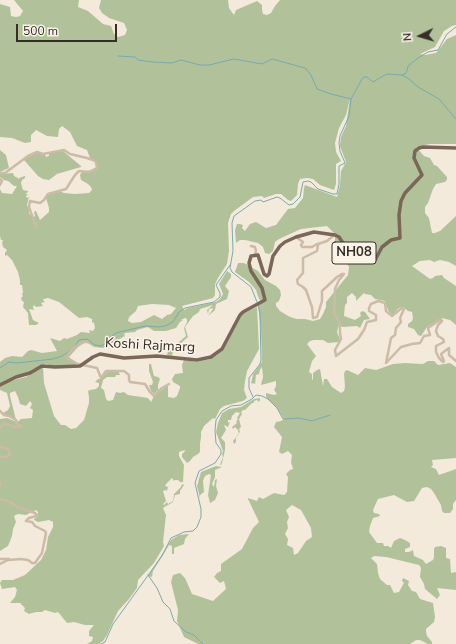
<!DOCTYPE html>
<style>
body{margin:0}
#map{position:relative;width:456px;height:644px;overflow:hidden;background:#f3eadb;font-family:"Nunito Sans",sans-serif}
canvas{display:block}
.north{position:absolute;left:400px;top:16px;width:40px;height:40px;-webkit-text-stroke:3px #faf3e8;paint-order:stroke;rotate:265deg;font-size:11px;font-weight:700;line-height:16px;text-align:center;color:#372e28}
.north::after{content:'';display:block;margin:auto;width:14px;height:18px;background:#372e28;clip-path:polygon(50% 0,100% 100%,50% 72%,0 100%)}
.scale{position:absolute;left:16px;top:24px;width:101px;height:18px;box-sizing:border-box;border:2px solid #372e28;border-top:0;padding-left:5px;font-size:12px;line-height:14px;white-space:nowrap;color:#372e28;-webkit-text-stroke:3px #faf3e8;paint-order:stroke}
</style>
<div id="map">
<canvas width="456" height="644"></canvas>
<div class="north">N</div>
<div class="scale">500 m</div>
</div>
<script>
const ctx = document.querySelector('canvas').getContext('2d');
ctx.lineJoin = 'round';
function fill(path, color) {
  ctx.fillStyle = color;
  ctx.fill(path, 'evenodd');
}
function toPath(rows) {
  const path = new Path2D();
  for (const r of rows) {
    path.moveTo(r[0], r[1]);
    for (let i = 2; i < r.length; i += 2) path.lineTo(r[i], r[i + 1]);
  }
  return path;
}
function trace(path, color, width, dash) {
  ctx.strokeStyle = color;
  ctx.lineWidth = width;
  ctx.lineCap = dash ? 'butt' : 'round';
  ctx.setLineDash(dash || []);
  ctx.stroke(path);
}
function write(font, color, halo, rows, align = 'center') {
  ctx.font = font + ' "Nunito Sans",sans-serif';
  ctx.lineWidth = 3;
  ctx.setLineDash([]);
  ctx.textBaseline = 'middle';
  ctx.strokeStyle = halo;
  ctx.fillStyle = color;
  for (const [text, x, y, turn = 0] of rows) {
    ctx.save();
    ctx.translate(x, y);
    ctx.rotate((+turn || 0) * Math.PI / 180);
    ctx.textAlign = isNaN(turn) ? turn : align;
    if (halo) ctx.strokeText(text, 0, 0);
    ctx.fillText(text, 0, 0);
    ctx.restore();
  }
}
fill(toPath([
 [14,0,79,0,78,7,88,11,103,24,111,26,114,34,118,37,125,35,127,30,124,23,109,18,102,13,99,8,101,0,228,0,229,8,234,15,236,10,257,1,262,5,262,10,263,14,267,15,271,13,275,6,280,0,456,0,456,25,452,26,444,31,435,47,420,54,425,55,436,53,447,39,456,35,456,144,430,144,416,147,424,156,430,158,434,165,437,166,447,177,447,180,445,182,436,184,433,189,428,203,425,207,425,213,429,218,432,233,435,233,440,231,456,216,456,266,449,262,440,260,434,262,430,260,420,261,412,266,430,279,433,278,435,276,442,275,444,278,456,286,456,325,450,320,442,318,427,327,421,336,418,335,414,329,408,327,408,324,412,321,413,318,412,312,408,311,403,307,399,308,393,314,391,314,388,310,385,301,375,299,371,295,365,294,364,293,356,301,356,297,352,293,347,297,347,303,345,305,344,316,355,320,361,316,360,313,362,311,365,312,370,319,364,320,360,328,357,326,343,327,339,325,337,332,340,339,339,342,328,343,323,340,314,340,310,341,307,344,316,356,312,361,309,372,312,374,312,380,313,379,313,373,317,370,320,369,323,386,324,379,327,379,332,387,341,393,344,391,345,387,344,374,345,371,347,370,358,375,365,368,376,370,393,364,405,363,423,364,428,361,434,361,438,365,450,363,456,367,456,458,432,460,433,465,431,467,436,469,439,475,456,469,456,500,453,504,453,509,450,513,444,513,442,511,441,505,434,493,431,489,427,487,422,488,414,501,407,502,394,495,378,499,373,510,374,513,379,514,380,516,373,518,370,526,369,532,377,543,383,543,384,546,388,546,391,548,394,541,400,538,405,540,410,543,410,547,405,549,405,552,409,552,413,550,414,556,423,560,426,564,433,560,434,557,434,549,435,547,441,546,446,548,446,558,450,559,451,573,456,572,456,590,437,588,440,595,437,599,425,589,424,584,420,577,421,568,419,565,386,557,374,556,371,558,377,564,378,573,380,579,387,585,390,585,394,593,399,592,404,583,402,581,403,578,409,581,408,585,412,591,416,592,420,599,433,603,435,617,434,622,426,629,426,632,427,636,432,642,432,644,428,644,420,640,416,640,410,644,198,644,184,637,177,621,178,610,171,582,173,575,180,573,185,578,192,594,213,601,215,599,226,589,224,581,220,583,214,577,217,573,221,571,221,564,242,549,253,528,259,522,248,499,248,498,257,501,259,497,263,499,274,493,284,495,287,492,288,477,286,474,290,470,293,469,291,462,292,455,288,451,282,454,279,452,282,437,274,427,276,422,281,421,284,419,277,408,266,397,266,393,274,395,277,394,274,390,276,386,276,381,261,385,263,377,262,367,260,370,259,374,256,375,255,384,252,383,251,384,253,374,262,362,261,330,258,305,261,301,259,299,256,290,249,282,235,272,238,263,244,263,258,271,265,280,276,286,280,290,281,295,279,301,276,303,276,306,280,311,290,317,297,319,305,319,313,321,320,319,323,314,326,307,326,302,348,275,349,267,337,246,335,241,335,234,327,226,301,229,279,239,275,242,273,251,269,254,265,253,263,247,258,243,245,240,240,240,236,243,235,230,237,224,240,224,243,225,242,228,245,231,250,224,256,222,266,228,276,225,288,209,295,208,303,198,304,188,305,185,337,197,340,185,341,171,346,162,340,146,341,137,346,126,350,98,346,115,339,128,335,143,336,152,341,161,336,164,336,184,334,190,320,185,313,179,307,178,300,179,298,184,297,195,291,201,288,200,281,194,276,194,264,198,262,196,253,197,234,211,231,214,228,223,229,251,227,264,218,278,215,284,215,295,213,298,182,306,184,310,188,308,216,302,220,299,223,294,219,284,227,271,231,274,231,277,225,286,229,291,227,299,216,304,215,310,208,316,213,309,213,308,209,309,208,314,207,310,213,305,200,309,199,312,193,316,185,327,188,337,173,350,172,356,167,355,168,351,177,346,179,342,186,336,184,328,187,322,187,319,185,318,181,320,183,320,180,322,176,328,166,331,154,331,148,327,137,330,135,332,125,333,124,334,125,336,103,348,94,347,86,342,78,347,69,357,70,358,75,362,77,366,56,367,46,364,41,365,34,370,0,384,0,362,5,358,12,356,22,357,28,351,31,350,42,353,57,351,50,338,60,341,64,338,67,339,77,335,81,332,90,333,89,330,93,331,95,328,94,323,93,322,92,323,92,319,87,317,79,318,59,302,48,298,44,299,43,300,45,302,41,303,43,306,36,307,34,305,33,307,34,310,29,309,33,320,39,323,36,325,29,325,28,313,23,307,24,302,22,301,21,298,23,296,22,295,23,292,22,285,20,285,20,280,18,272,12,260,7,255,5,256,5,253,7,250,3,247,2,243,3,240,1,240,0,236,0,189,2,193,12,194,17,186,14,186,8,181,4,180,0,177,0,174,13,173,14,176,18,178,18,180,19,178,25,176,25,178,22,180,21,183,23,190,28,191,28,192,25,194,28,194,26,196,27,198,29,197,27,205,29,209,29,213,33,218,35,216,34,213,35,211,36,211,40,220,49,212,49,208,46,198,48,195,59,191,64,193,75,194,89,193,92,190,91,187,88,184,81,180,80,175,82,172,97,169,98,166,95,161,90,158,87,150,77,146,70,132,62,126,59,129,58,137,47,136,36,130,31,135,31,142,25,143,12,138,0,137,0,4,10,7,11,16,16,17,20,16,23,11],
 [152,304,169,305,176,308,171,314,167,315,162,319,154,315,141,322,132,323,128,321,129,317,136,311,138,306],
 [292,505,301,510,311,528,312,537,306,541,298,553,294,555,293,548,287,545,288,539,285,534,288,528,287,522,289,517,286,510],
 [0,150,6,155,9,168,0,172],
 [63,151,81,166,81,167,57,174,49,180,43,179,38,176,24,160,28,157,37,153,45,154,46,157,49,156,49,153],
 [257,307,259,349,247,371,245,381,244,390,247,398,243,401,224,406,220,409,215,419,213,418,204,426,201,432,201,438,200,443,200,452,198,454,193,457,190,461,187,463,182,457,182,454,185,451,185,450,179,452,179,456,184,465,183,482,180,482,178,480,175,480,174,481,172,478,166,484,165,486,168,487,167,491,166,490,163,491,166,501,163,504,164,505,167,502,168,504,173,501,174,494,181,487,181,486,183,484,184,485,180,491,180,494,175,495,173,502,163,508,166,515,163,542,164,546,154,563,138,580,137,588,129,599,118,611,107,635,103,641,99,644,87,644,92,641,93,637,89,636,89,631,94,625,85,625,74,622,67,623,58,612,55,613,45,610,42,612,36,612,29,614,24,611,25,608,20,603,10,603,15,597,17,590,15,587,2,589,0,583,2,580,13,580,25,575,41,560,46,550,48,537,53,527,53,522,49,520,38,522,34,520,34,519,38,516,38,512,36,510,26,515,18,514,14,516,16,522,13,529,12,536,8,546,0,551,0,419,7,418,17,422,21,419,32,418,33,410,30,408,32,404,30,401,26,406,20,404,18,397,15,391,10,393,10,396,16,420,3,413,8,410,10,406,7,393,0,390,0,386,9,381,26,377,43,367,44,383,54,416,61,425,65,425,71,429,76,428,84,420,89,403,89,397,88,391,90,390,96,389,99,386,99,383,95,382,98,379,101,379,107,372,118,371,120,375,116,375,115,377,107,377,103,380,101,388,104,390,106,399,108,401,113,400,116,392,120,393,124,392,128,395,148,398,151,402,154,396,168,385,168,397,174,398,177,396,180,388,180,386,173,382,172,379,175,374,183,373,182,365,184,360,197,362,210,359,217,355,222,351,228,341,235,325,240,317,244,313],
 [149,364,151,364,154,376,158,377,160,379,158,385,158,389,159,389,154,394,151,391,149,385,152,385,153,382,149,371],
 [260,398,260,400,259,402,257,400,254,401,254,403,252,403,245,410,243,410,241,412,242,414,239,419,241,427,239,429,240,432,236,437,236,442,234,444,233,441,239,434,238,430,235,427,233,429,232,427,237,423,236,421,238,420,237,418,240,413,236,412,232,416,231,420,228,420,228,423,230,422,228,427,224,425,226,430,221,438,225,442,225,450,222,463,221,465,220,465,223,457,222,454,223,451,216,432,218,423,222,413,229,409,241,407,254,399],
 [216,466,222,467,215,470,215,477,212,484,214,487,215,480,217,479,216,486,218,493,215,500,210,503,208,495,211,475,209,474,205,476,203,481,204,492,200,495,200,498,197,486,201,472],
 [189,534,185,539,184,544,174,548,174,554,172,554,172,546,169,545,153,571,152,577,148,576,171,540,179,535]
]), '#b1c29b');
trace(toPath([
 [118,56,135,57,138,60,153,62,172,63,181,60,200,65,209,65,234,59,262,64,272,59,305,68,311,75,317,89,331,94,351,99],
 [402,75,409,79,418,87,439,99,456,119],
 [257,302,251,287,232,272,230,268,233,251,232,223,234,216,255,201,261,200,263,202,277,197,280,198,289,205,293,204,300,197,303,182,308,181,311,182,318,189,333,194,337,194,339,184,339,166,345,163,340,151,339,143,340,136,349,116,351,99,362,79,364,77,367,77,373,82,383,76,387,74,402,75,405,74,407,71,408,66,418,58,428,52,438,50,447,34,456,27],
 [76,345,79,340,87,339,95,345,101,346,105,344,108,339,116,333,145,326,158,327,165,326,173,322,179,312,185,308,214,302,220,297,220,293,216,285,230,265],
 [0,368,9,362,17,363,53,359,62,356,74,348],
 [253,397,249,388,249,378,260,364,261,360,260,313,258,305],
 [148,575,157,588,163,602,170,609,174,621,186,632,194,635,203,644],
 [101,644,105,642,113,624,162,556,171,538,184,532,193,531,197,527,201,517,201,509,195,483,199,471,215,463,221,454,221,450,216,443,215,431,216,420,222,411,231,406,241,405,252,399,256,395,262,396,268,399,277,408,283,419,284,419,299,418,312,421,330,415]
]), '#7aa9b0', 1);
trace(toPath([
 [0,173,5,173,28,156,37,152,43,154,64,150,70,154,87,158,93,160,96,162,97,168,89,172,79,171,75,175,66,189,48,194,44,200,40,203,30,201,29,207,36,227],
 [0,179,2,181,0,185],
 [296,237,303,242,301,245,302,247,312,247,317,244,318,245,317,251,303,258,303,273,297,280,298,284,303,287,306,290,312,307,313,318,317,317,322,301,322,291,337,277,342,274,344,274,339,280,335,289,334,313,340,324,340,333,341,339,335,350,336,356,358,339,364,330,367,322,376,320,376,315,369,311,369,308,371,304,378,301,385,303,386,311,392,316,402,308,404,309,400,318,401,322,396,328,395,335,391,338,386,363,401,347,412,344,420,343,424,336,430,335,428,328,441,319,442,321,438,325,436,331,438,336,443,339,444,342,436,346,436,352,439,358,443,362,444,361,441,354,449,348,449,355,456,361],
 [318,244,327,241,334,235],
 [251,246,255,247,256,251,255,255],
 [88,342,83,342,79,344,69,353,67,358,78,364,97,368,101,378,106,371,124,371,129,375,129,380,130,382,145,384,150,392,154,396,162,388,169,384],
 [0,411,4,415,9,416,16,420,17,424,21,426,13,427,7,424,3,424,0,428],
 [0,447,8,449,10,454,7,457,0,457],
 [0,482,0,484],
 [0,499,10,502,17,507,35,513,37,515,36,516,29,518,26,521,32,522,35,526,45,531,46,533,42,553,35,563,32,563,28,560,21,559,8,560,0,564],
 [0,559,9,559]
]), '#cbbba7', 2.5);
trace(toPath([
 [0,385,16,377,30,373,42,366,55,367,80,366,93,357,100,354,124,358,157,356,197,360,211,357,222,349,240,315,243,312,265,300,262,288,251,271,249,263,251,256,258,255,264,274,267,276,269,274,273,256,280,246,285,242,296,237,314,232,335,235,339,237,347,249,353,253,371,262,374,262,382,247,391,240,400,238,399,215,401,201,405,193,422,175,414,158,415,151,419,148,423,147,456,148]
]), '#7a6758', 3.5);
for (const [x, y, w] of [
 [354,253,44]
]) {
  const box = new Path2D();
  box.roundRect(x - w / 2, y - 11, w, 22, 3);
  ctx.fillStyle = '#faf3e8';
  ctx.fill(box);
  trace(box, '#372e28', 1);
}
write('bold 13px', '#372e28', null, [
 ["NH08",354,253]
]);
write('14px', '#372e28', '#faf3e8', [
 ["Koshi Rajmarg",150,346,3]
]);
</script>
